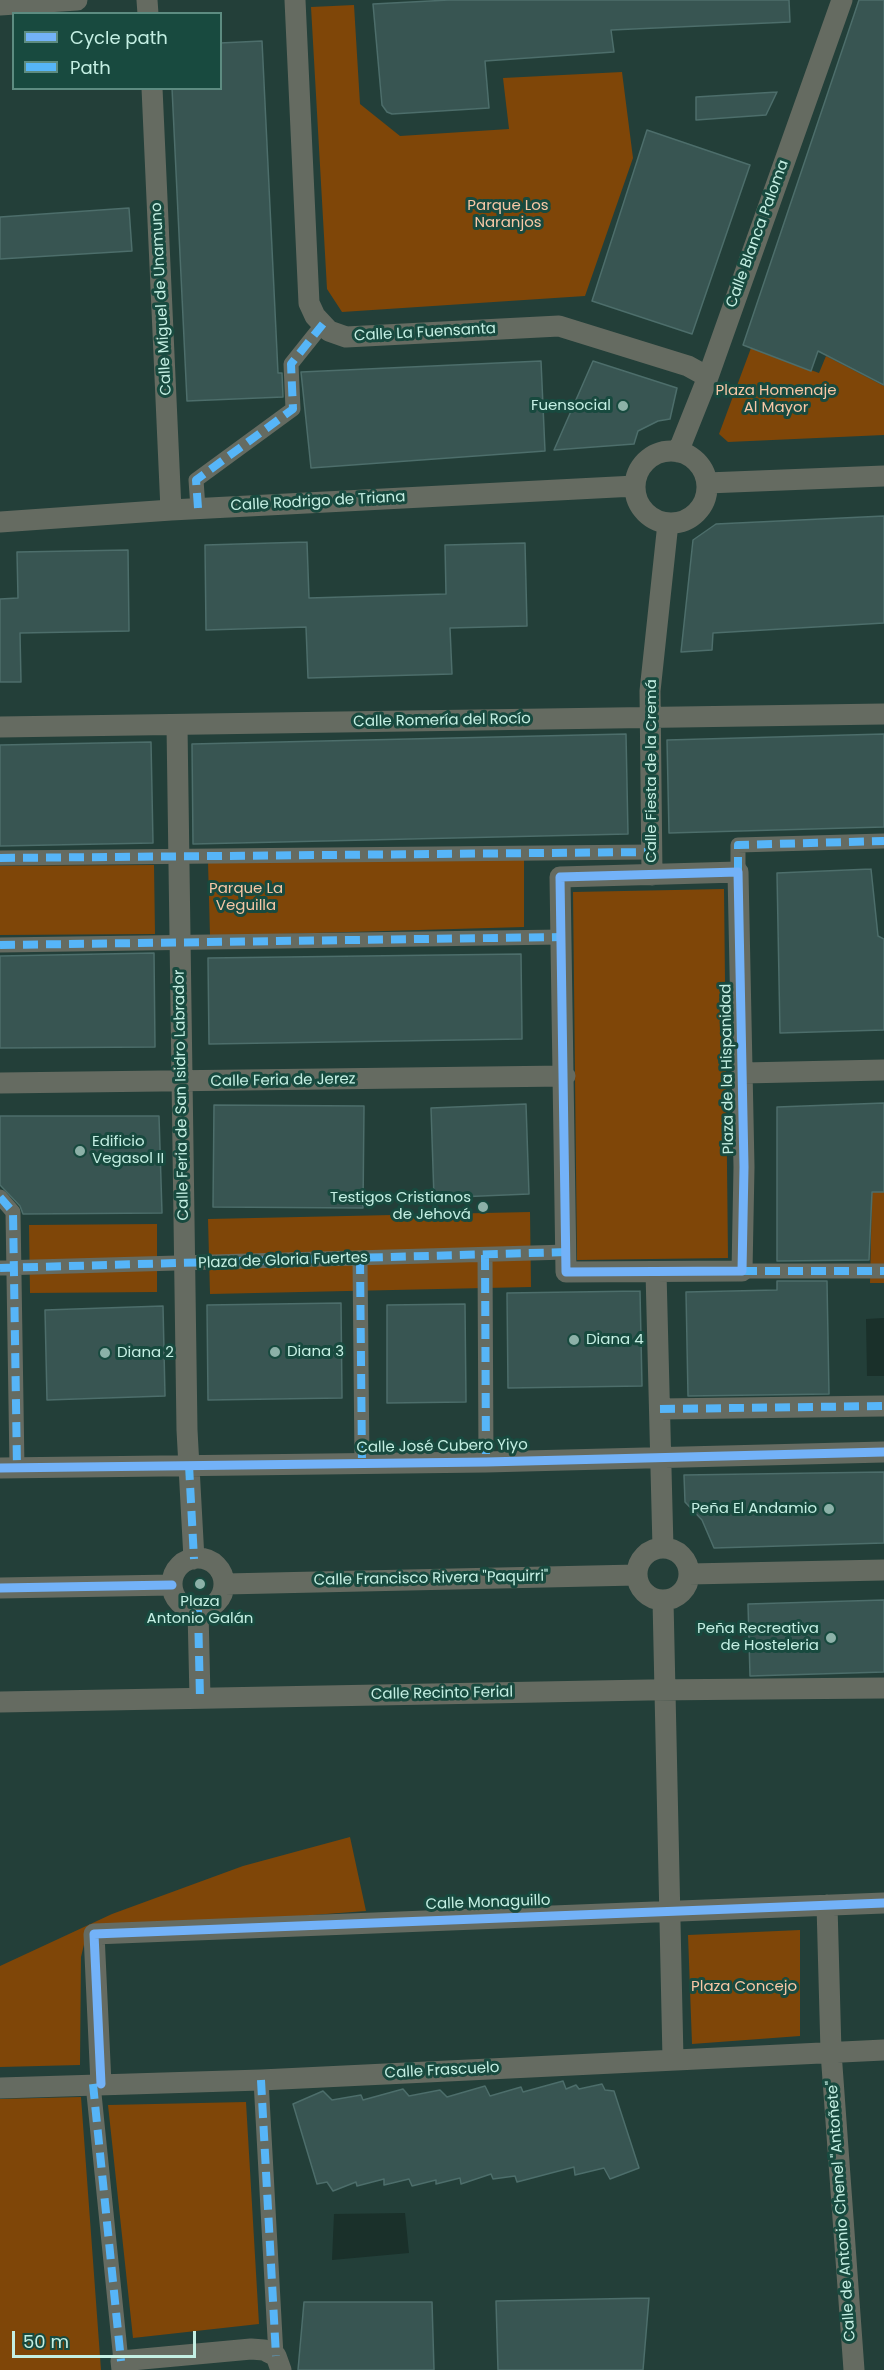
<!DOCTYPE html>
<meta charset="utf-8">
<style>
body{margin:0}
#map{position:relative;width:884px;height:2370px;overflow:hidden;background:#233f39;font-family:Poppins,sans-serif}
canvas{display:block}
.legend{position:absolute;left:12px;top:12px;width:210px;height:78px;box-sizing:border-box;background:#184a3f;border:2px solid #5d8c81;margin:0;padding:8px 10px;list-style:none;font-size:18px;color:#c4efe3}
.legend li{display:flex;align-items:center;gap:12px;height:30px}
.legend b{width:30px;border:2px solid #5d8c81}
.scale{position:absolute;left:12px;top:2331px;width:184px;height:27px;box-sizing:border-box;border:3px solid #c4efe3;border-top:0;padding-left:8px;font-size:18px;line-height:21px;white-space:nowrap;color:#c4efe3;-webkit-text-stroke:4px #184a3f;paint-order:stroke}
</style>
<div id="map">
<canvas width="884" height="2370"></canvas>
<ul class="legend">
<li><b style="height:8px;background:#73b2f8"></b>Cycle path</li>
<li><b style="height:8px;background:#56b5f8"></b>Path</li>
</ul>
<div class="scale">50 m</div>
</div>
<script>
const ctx = document.querySelector('canvas').getContext('2d');
ctx.lineJoin = 'round';
function fill(path, color) {
  ctx.fillStyle = color;
  ctx.fill(path, 'evenodd');
}
function toPath(rows) {
  const path = new Path2D();
  for (const r of rows) {
    if (r.length === 3) {
      path.moveTo(r[0] + r[2], r[1]);
      path.arc(r[0], r[1], r[2], 0, 2 * Math.PI);
      continue;
    }
    path.moveTo(r[0], r[1]);
    for (let i = 2; i < r.length; i += 2) path.lineTo(r[i], r[i + 1]);
  }
  return path;
}
function trace(path, color, width, dash) {
  ctx.strokeStyle = color;
  ctx.lineWidth = width;
  ctx.lineCap = dash ? 'butt' : 'round';
  ctx.setLineDash(dash || []);
  ctx.stroke(path);
}
function write(font, color, halo, rows, align = 'center') {
  ctx.font = font + ' Poppins,sans-serif';
  ctx.lineWidth = 6;
  ctx.setLineDash([]);
  ctx.textBaseline = 'middle';
  ctx.strokeStyle = halo;
  ctx.fillStyle = color;
  for (const [text, x, y, turn = 0] of rows) {
    ctx.save();
    ctx.translate(x, y);
    ctx.rotate((+turn || 0) * Math.PI / 180);
    ctx.textAlign = isNaN(turn) ? turn : align;
    if (halo) ctx.strokeText(text, 0, 0);
    ctx.fillText(text, 0, 0);
    ctx.restore();
  }
}
fill(toPath([
 [354,5,360,104,400,136,509,129,503,78,622,72,633,158,585,296,342,312,327,289,311,7],
 [751,348,819,373,826,356,884,386,884,435,728,442,719,434],
 [524,858,524,927,210,936,208,862],
 [154,865,155,934,0,935,0,866],
 [724,889,728,1258,577,1260,573,892],
 [872,1192,884,1192,884,1283,870,1283],
 [530,1212,531,1287,210,1294,208,1219],
 [157,1224,157,1292,30,1293,29,1225],
 [350,1837,366,1911,87,1932,81,1957,80,2065,0,2067,0,1966,112,1914,243,1866],
 [800,1930,800,2036,692,2044,688,1935],
 [81,2097,101,2370,0,2370,0,2099],
 [246,2102,259,2324,133,2338,108,2105]
]), '#7f4608');
fill(toPath([
 [884,1318,884,1376,867,1376,866,1319],
 [405,2213,409,2253,332,2260,334,2214]
]), '#1a302a');
const building = toPath([
 [449,0,789,0,790,22,611,30,614,52,485,61,489,108,392,114,387,112,382,105,373,4,449,0],
 [859,0,884,0,884,385,818,351,811,371,743,345,859,0],
 [262,41,278,373,282,373,283,397,187,401,172,88,220,88,220,43,262,41],
 [777,92,766,115,696,120,696,97,777,92],
 [647,130,750,165,692,334,592,301,647,130],
 [129,208,132,251,0,259,0,217,129,208],
 [541,361,545,451,311,468,301,372,541,361],
 [593,361,677,388,670,419,658,421,638,431,634,444,554,450,593,361],
 [884,516,884,623,713,633,712,650,681,652,693,540,716,524,884,516],
 [307,542,309,598,446,594,445,545,525,543,527,626,450,628,452,674,308,678,306,627,206,630,205,545,307,542],
 [128,550,129,631,20,633,21,682,0,682,0,599,18,598,17,552,128,550],
 [626,734,628,834,193,844,192,744,626,734],
 [884,734,884,827,669,833,667,740,884,734],
 [151,742,153,843,0,846,0,745,151,742],
 [871,869,878,936,884,939,884,1030,780,1033,777,873,871,869],
 [154,953,155,1047,0,1048,0,956,154,953],
 [521,954,522,1039,209,1044,208,958,521,954],
 [884,1103,884,1192,872,1192,869,1260,777,1261,777,1107,884,1103],
 [526,1104,529,1194,434,1198,431,1108,526,1104],
 [214,1105,364,1106,363,1208,213,1207,214,1105],
 [0,1116,159,1116,162,1213,23,1214,20,1206,0,1185,0,1116],
 [777,1281,827,1281,829,1394,688,1396,686,1292,777,1290,777,1281],
 [640,1291,642,1386,508,1388,507,1293,640,1291],
 [341,1303,342,1398,208,1400,207,1305,341,1303],
 [465,1304,466,1402,387,1403,387,1305,465,1304],
 [163,1306,165,1396,47,1400,45,1310,163,1306],
 [884,1472,884,1543,714,1548,702,1520,685,1502,684,1475,884,1472],
 [884,1600,884,1672,750,1676,748,1604,884,1600],
 [563,2081,566,2089,576,2085,579,2089,602,2084,605,2090,614,2091,639,2168,610,2179,604,2168,575,2175,574,2167,517,2182,515,2176,493,2179,491,2174,461,2184,460,2178,436,2184,436,2180,412,2186,409,2179,384,2185,384,2179,357,2186,356,2182,333,2191,327,2182,317,2184,293,2104,323,2091,332,2100,361,2095,363,2100,403,2089,409,2096,440,2090,447,2097,485,2086,490,2096,521,2087,523,2092,563,2081],
 [649,2298,643,2370,498,2370,496,2301,649,2298],
 [304,2302,432,2302,434,2370,298,2370,304,2302]
]);
fill(building, '#385552');
trace(building, '#4d6e6b', 1.5);
trace(toPath([
 [198,508,196,480,293,409,291,364,323,324],
 [0,858,651,852],
 [738,872,738,845,884,841],
 [0,945,562,937],
 [0,1197,13,1212,17,1468],
 [485,1255,486,1462],
 [360,1259,362,1463],
 [0,1268,567,1252],
 [742,1271,884,1271],
 [261,2080,276,2356],
 [93,2084,121,2361]
]), '#656b61', 15);
trace(toPath([
 [147,0,148,14],
 [295,0,309,303,315,316,329,331,346,337,559,326,688,366,708,377],
 [0,5,77,0],
 [152,88,171,510],
 [671,487,36],
 [678,452,708,377,842,0],
 [707,483,884,476],
 [0,522,171,510,635,486],
 [177,725,187,1430,194,1559],
 [0,727,884,714],
 [738,872,744,1167,742,1271,566,1272,560,877,738,872],
 [652,875,650,691,668,523],
 [743,1073,884,1070],
 [0,1083,565,1076],
 [656,1272,663,1548],
 [660,1409,884,1406],
 [0,1468,486,1462,884,1452],
 [663,1574,26],
 [198,1584,26],
 [689,1574,884,1570],
 [225,1584,637,1575],
 [0,1588,172,1585],
 [663,1600,673,2059],
 [198,1610,200,1698],
 [0,1702,648,1690,884,1688],
 [827,1905,831,2052,854,2370],
 [101,2084,94,1934,884,1903],
 [0,2088,261,2080,884,2050],
 [122,2370,121,2361,251,2349,264,2350,276,2356,281,2370]
]), '#656b61', 21);
trace(toPath([
 [198,508,196,480,293,409,291,364,323,324],
 [0,858,651,852],
 [738,872,738,845,884,841],
 [0,945,562,937],
 [0,1197,13,1212,17,1468],
 [485,1255,486,1462],
 [360,1259,362,1463],
 [0,1268,567,1252],
 [742,1271,884,1271],
 [660,1409,884,1406],
 [189,1465,194,1559],
 [198,1610,200,1698],
 [261,2080,276,2356],
 [93,2084,121,2361]
]), '#56b5f8', 8, [15, 8]);
trace(toPath([
 [738,872,744,1167,742,1271,566,1272,560,877,738,872],
 [0,1468,486,1462,884,1452],
 [0,1588,172,1585],
 [101,2084,94,1934,884,1903]
]), '#73b2f8', 9);
for (const [x, y, r, color] of [
 [623,406,6,"#8cb1a8"],
 [80,1151,6,"#8cb1a8"],
 [483,1207,6,"#8cb1a8"],
 [574,1340,6,"#8cb1a8"],
 [275,1352,6,"#8cb1a8"],
 [105,1353,6,"#8cb1a8"],
 [829,1509,6,"#8cb1a8"],
 [200,1584,6,"#8cb1a8"],
 [831,1638,6,"#8cb1a8"]
]) {
  const dot = new Path2D();
  dot.arc(x, y, r, 0, 2 * Math.PI);
  ctx.fillStyle = color;
  ctx.fill(dot);
  trace(dot, '#184a3f', 2);
}
write('15px', '#f7c7a6', '#184a3f', [
 ["Parque Los",508,206],
 ["Naranjos",508,223],
 ["Plaza Homenaje",776,391],
 ["Al Mayor",776,408],
 ["Parque La",246,889],
 ["Veguilla",246,906],
 ["Plaza Concejo",744,1987]
]);
write('15px', '#c4efe3', '#184a3f', [
 ["Calle Blanca Paloma",758,234,-70],
 ["Calle Miguel de Unamuno",162,299,-93],
 ["Calle La Fuensanta",425,333,-3],
 ["Calle Rodrigo de Triana",318,502,-3],
 ["Calle Romería del Rocío",442,721,-1],
 ["Calle Fiesta de la Cremá",652,771,-90],
 ["Plaza de la Hispanidad",728,1069,-91],
 ["Calle Feria de Jerez",283,1081,-1],
 ["Calle Feria de San Isidro Labrador",182,1095,-91],
 ["Plaza de Gloria Fuertes",283,1261,-2],
 ["Calle José Cubero Yiyo",442,1447,-1],
 ["Calle Francisco Rivera \"Paquirri\"",431,1579,-1],
 ["Calle Recinto Ferial",442,1694,-1],
 ["Calle Monaguillo",488,1903,-2],
 ["Calle Frascuelo",442,2071,-3],
 ["Calle de Antonio Chenel \"Antoñete\"",842,2211,-94]
]);
write('15px', '#c4efe3', '#184a3f', [
 ["Fuensocial",611,406],
 ["Edificio",92,1142,"left"],
 ["Vegasol II",92,1159,"left"],
 ["Testigos Cristianos",471,1198],
 ["de Jehová",471,1215],
 ["Diana 4",586,1340,"left"],
 ["Diana 3",287,1352,"left"],
 ["Diana 2",117,1353,"left"],
 ["Peña El Andamio",817,1509],
 ["Plaza",200,1602,"center"],
 ["Antonio Galán",200,1619,"center"],
 ["Peña Recreativa",819,1629],
 ["de Hosteleria",819,1646]
], 'right');
</script>
